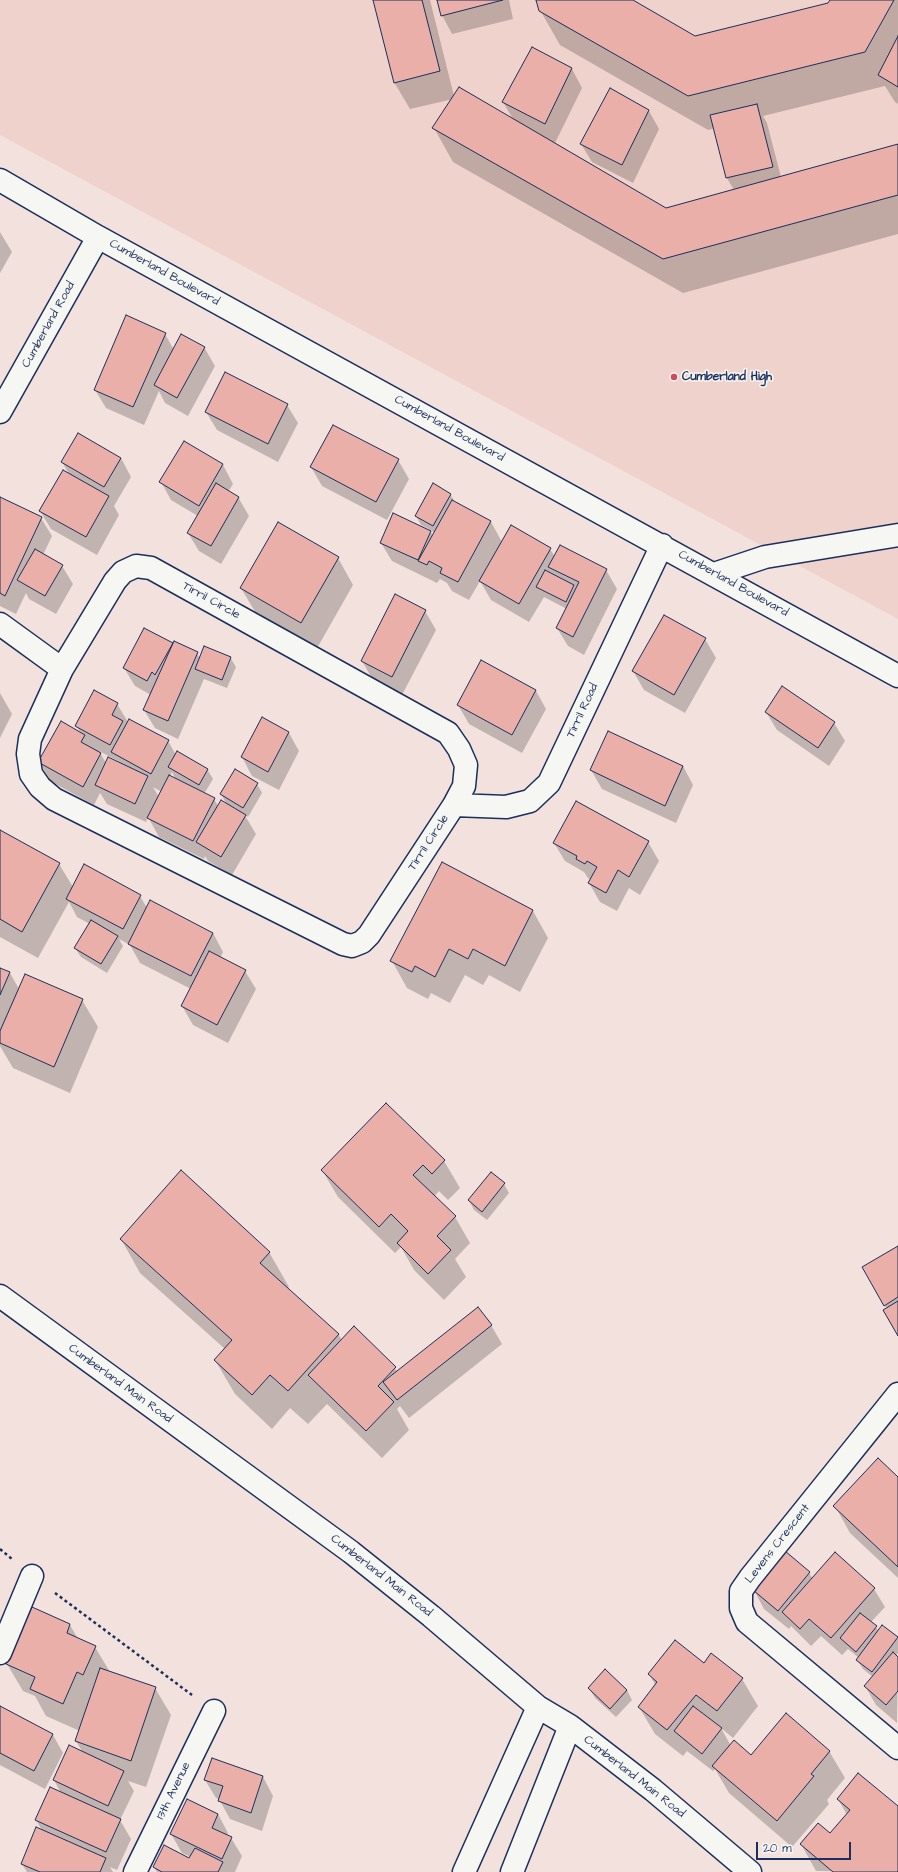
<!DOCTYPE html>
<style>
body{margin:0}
#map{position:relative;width:898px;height:1872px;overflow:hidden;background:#f2e1dc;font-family:"Architects Daughter",sans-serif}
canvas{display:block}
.scale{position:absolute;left:756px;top:1842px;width:95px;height:18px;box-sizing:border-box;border:2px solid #1b2f5e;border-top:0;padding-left:5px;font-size:12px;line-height:14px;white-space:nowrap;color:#1b2f5e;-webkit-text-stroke:3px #f6f6f2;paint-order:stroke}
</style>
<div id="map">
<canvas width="898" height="1872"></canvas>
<div class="scale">20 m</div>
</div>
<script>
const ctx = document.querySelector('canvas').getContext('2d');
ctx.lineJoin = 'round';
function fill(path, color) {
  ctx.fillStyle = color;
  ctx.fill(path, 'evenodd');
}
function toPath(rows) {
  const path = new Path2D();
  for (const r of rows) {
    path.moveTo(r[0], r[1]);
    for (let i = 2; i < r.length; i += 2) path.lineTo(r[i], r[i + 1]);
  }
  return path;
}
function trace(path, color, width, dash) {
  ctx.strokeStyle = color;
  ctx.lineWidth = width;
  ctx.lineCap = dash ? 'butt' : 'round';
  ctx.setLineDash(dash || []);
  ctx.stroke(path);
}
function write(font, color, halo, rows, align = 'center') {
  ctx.font = font + ' "Architects Daughter",sans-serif';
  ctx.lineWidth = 3;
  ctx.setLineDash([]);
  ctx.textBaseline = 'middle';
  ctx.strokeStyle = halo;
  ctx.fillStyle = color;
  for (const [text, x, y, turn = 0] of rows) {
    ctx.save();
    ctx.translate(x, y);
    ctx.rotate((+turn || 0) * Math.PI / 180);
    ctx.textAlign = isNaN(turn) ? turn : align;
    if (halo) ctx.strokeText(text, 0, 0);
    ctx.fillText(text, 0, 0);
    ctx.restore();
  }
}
fill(toPath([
 [0,0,898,0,898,619,0,135]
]), '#f0d2cc');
fill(toPath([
 [374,0,430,0,454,96,513,119,503,102,533,48,572,69,582,88,555,143,666,209,734,190,727,178,715,128,708,130,560,45,540,10,537,0,631,0,695,37,829,4,831,0,898,0,898,104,895,102,885,86,763,116,767,123,781,177,898,146,898,234,683,293,453,162,434,128,453,99,410,109,394,82],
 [438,0,509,0,513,19,452,34,442,15],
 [649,111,659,129,633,183,592,162,581,144],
 [0,232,12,252,0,273],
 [165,334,174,350,204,347,215,366,188,416,165,403,159,391,144,425,106,408,95,390],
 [287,405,298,423,278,462,217,430,206,412],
 [184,442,223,465,233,484,228,492,238,497,249,516,221,564,199,551,188,533,198,516,171,500,161,482],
 [121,458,131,477,114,506,119,515,97,555,51,529,40,511,69,474,62,462],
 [398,460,409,479,387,520,322,486,311,467],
 [450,494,455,502,491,522,502,542,550,549,555,557,606,570,617,589,584,655,568,646,557,628,567,609,544,597,529,622,491,600,480,581,469,600,452,591,447,583,440,579,437,583,392,561,381,543,428,530,429,529,421,525,416,516],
 [429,529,435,533,433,536],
 [0,499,41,518,52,536,43,555,62,566,73,584,56,614,29,599,26,593,16,614,0,606],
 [338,558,353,585,316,650,257,615,241,588],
 [425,611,436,630,402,695,373,680,362,661],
 [145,629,173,645,197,653,200,659,230,657,236,667,227,688,204,679,178,739,155,728,144,710,151,695,135,686,124,668],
 [705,639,716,658,685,713,644,690,633,671],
 [536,691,546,709,522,753,469,724,458,705],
 [0,693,12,714,0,738],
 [117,704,128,722,168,741,176,755,207,769,213,779,204,794,214,799,218,806,227,805,221,794,257,784,262,793,248,817,244,814,256,834,232,875,208,861,205,856,204,859,159,837,148,817,146,822,107,804,100,793,94,805,50,781,39,762,81,733,76,726],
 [99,751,120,762,119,764,106,763],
 [172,772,174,776,176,779,170,776],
 [153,787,162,792,159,797],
 [766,712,834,723,845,741,829,766,777,730],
 [262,718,289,733,299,751,279,790,252,776,242,757],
 [683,766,693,785,676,823,602,789,591,770],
 [0,831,59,864,73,887,140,896,147,908,213,933,223,952,220,958,245,971,256,989,228,1043,193,1025,182,1006,191,989,140,963,130,945,119,939,123,946,107,973,81,957,75,948,90,924,77,917,69,902,38,958,0,937],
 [648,842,659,861,640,895,629,888,617,911,600,902,589,883,591,880,588,878,584,872,565,861,554,843],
 [442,864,533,911,548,938,520,992,489,975,483,985,465,975,450,1003,431,993,428,999,407,988,392,961],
 [0,969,10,973,19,989,82,1000,98,1027,70,1093,13,1068,0,1046],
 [444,1161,460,1188,448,1200,439,1191,434,1197,455,1217,470,1243,455,1259,466,1277,444,1300,414,1270,401,1247,395,1253,338,1197,322,1170],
 [504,1184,509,1193,487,1220,474,1210,469,1200],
 [121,1239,269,1252,289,1287,287,1289,338,1334,342,1340,354,1327,398,1372,491,1325,502,1344,409,1418,400,1406,397,1409,409,1430,382,1458,327,1404,308,1424,290,1408,272,1429,235,1394,215,1360,225,1349,140,1273],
 [898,1247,898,1334,887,1309,863,1267],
 [898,1478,898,1578,850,1533,835,1506],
 [809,1573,813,1579,874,1589,885,1607,871,1622,879,1631,882,1627,898,1639,898,1653,896,1656,898,1658,897,1723,876,1705,865,1686,873,1677,863,1669,857,1660,859,1658,848,1649,842,1655,821,1636,811,1646,791,1626,789,1629,764,1609,754,1590],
 [32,1608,70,1625,78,1639,95,1647,110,1672,155,1688,171,1715,146,1787,128,1781,134,1791,120,1820,131,1839,117,1870,110,1867,113,1872,27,1872,22,1864,43,1832,36,1820,61,1793,54,1780,83,1753,76,1741,80,1731,46,1716,35,1696,23,1691,7,1664],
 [704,1664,742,1679,758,1706,733,1738,721,1728,731,1746,751,1756,829,1751,845,1778,827,1800,829,1804,792,1847,729,1793,715,1769,713,1771,687,1751,683,1756,655,1734,639,1707,656,1686,649,1674],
 [589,1688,627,1690,632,1700,616,1717,595,1698],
 [0,1708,53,1735,63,1753,45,1789,0,1765],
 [212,1759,263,1777,273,1796,262,1831,230,1819,219,1799,216,1798,205,1780],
 [838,1799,898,1807,898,1872,816,1871,801,1844,831,1834,847,1815],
 [218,1814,228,1833,227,1836,231,1838,242,1856,235,1872,157,1872,154,1867,190,1859,191,1857,182,1853,171,1834]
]), '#0003');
const building = toPath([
 [373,0,422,0,440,71,394,83,373,0],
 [437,0,503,0,441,16,437,0],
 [536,0,633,0,695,36,828,3,830,0,894,0,865,52,688,96,539,11,536,0],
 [898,36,898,87,878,75,898,36],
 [532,47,572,68,545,124,502,102,532,47],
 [459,87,666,208,898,144,898,195,663,259,432,128,459,87],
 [610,88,649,110,622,165,580,144,610,88],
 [757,104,773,167,726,178,710,115,757,104],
 [126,315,166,333,133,407,94,390,126,315],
 [181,334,205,347,177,398,154,385,181,334],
 [225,372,288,404,268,444,205,412,225,372],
 [333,425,399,459,376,502,310,467,333,425],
 [78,433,121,458,104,487,61,462,78,433],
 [184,441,223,464,199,506,159,482,184,441],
 [63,470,109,496,86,537,39,511,63,470],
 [216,483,239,497,211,546,187,533,216,483],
 [433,483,451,494,433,526,415,516,433,483],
 [0,497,42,517,5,596,0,593,0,497],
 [452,500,491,521,458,582,440,573,442,568,429,561,427,565,418,561,452,500],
 [393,513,431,531,418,560,380,543,393,513],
 [278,522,339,557,301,623,240,588,278,522],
 [511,525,551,548,519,604,479,581,511,525],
 [560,545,607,569,573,637,556,628,579,582,548,567,560,545],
 [35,549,63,565,45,596,17,580,35,549],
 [545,570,574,585,566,602,536,587,545,570],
 [395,594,426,610,392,677,361,661,395,594],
 [664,615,706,638,674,695,632,671,664,615],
 [144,628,173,643,155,675,152,672,147,681,123,668,144,628],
 [174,641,198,652,168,721,143,710,174,641],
 [204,646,231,657,222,680,195,669,204,646],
 [481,660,536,690,512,735,457,705,481,660],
 [782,686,835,722,818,748,765,712,782,686],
 [94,690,118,703,112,715,123,721,110,745,75,726,94,690],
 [262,717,289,732,268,772,241,757,262,717],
 [129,719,169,740,151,774,111,752,129,719],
 [61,721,85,735,81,742,101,753,83,787,38,762,61,721],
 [608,731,683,766,665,806,590,770,608,731],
 [177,751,208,769,199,785,168,767,177,751],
 [108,757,148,776,135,804,95,785,108,757],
 [235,769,258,783,243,808,220,794,235,769],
 [169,775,215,798,193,841,147,818,169,775],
 [221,800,246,815,221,857,196,842,221,800],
 [576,801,649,841,629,877,618,870,606,893,588,883,597,867,587,861,585,864,576,859,577,856,553,843,576,801],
 [0,830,60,863,22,932,0,919,0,830],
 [442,862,533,910,505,966,473,949,468,959,449,949,435,977,415,966,412,972,390,961,442,862],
 [84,864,141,895,123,929,66,899,84,864],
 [150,900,213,933,191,976,128,944,150,900],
 [91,920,118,936,101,964,74,948,91,920],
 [209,951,246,970,217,1025,181,1006,209,951],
 [0,968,10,972,0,995,0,968],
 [25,974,83,999,54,1067,0,1043,0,1031,25,974],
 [386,1103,445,1160,432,1174,423,1165,413,1175,456,1216,437,1236,451,1250,428,1274,397,1243,408,1231,391,1214,379,1227,321,1170,386,1103],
 [181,1170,270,1252,260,1263,339,1334,288,1391,270,1375,252,1395,214,1360,232,1340,120,1239,181,1170],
 [491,1172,505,1183,482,1212,468,1200,491,1172],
 [898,1246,898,1297,884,1306,862,1267,898,1246],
 [898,1301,898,1336,883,1310,898,1301],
 [478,1307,492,1325,397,1400,383,1382,478,1307],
 [354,1326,396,1367,378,1386,394,1402,366,1431,308,1375,354,1326],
 [878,1458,898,1477,898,1567,833,1506,878,1458],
 [785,1551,810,1572,778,1611,753,1590,785,1551],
 [835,1552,875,1588,831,1638,809,1619,800,1629,782,1612,835,1552],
 [32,1607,70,1624,67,1633,96,1646,83,1675,77,1672,63,1704,30,1689,35,1677,6,1664,32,1607],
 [860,1613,877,1626,856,1652,840,1638,860,1613],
 [882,1625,898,1637,872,1672,856,1660,882,1625],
 [675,1640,704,1663,711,1653,743,1678,717,1711,696,1695,667,1730,638,1707,657,1682,648,1674,675,1640],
 [893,1652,898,1657,898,1691,886,1705,864,1686,893,1652],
 [100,1668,156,1687,131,1761,75,1741,100,1668],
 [605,1669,627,1690,610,1709,588,1688,605,1669],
 [0,1706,53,1734,34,1771,0,1753,0,1706],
 [693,1706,722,1728,702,1754,674,1731,693,1706],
 [786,1713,830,1751,811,1774,814,1776,777,1821,712,1766,734,1740,751,1755,786,1713],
 [69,1745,124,1771,108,1806,53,1780,69,1745],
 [212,1758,263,1776,251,1813,218,1801,223,1786,204,1780,212,1758],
 [858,1773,898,1806,898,1872,833,1872,800,1844,818,1823,830,1833,850,1810,837,1799,858,1773],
 [50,1787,121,1819,106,1852,35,1820,50,1787],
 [187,1799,218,1814,212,1828,232,1837,222,1859,170,1834,187,1799],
 [36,1827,106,1858,100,1872,40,1872,21,1864,36,1827],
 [164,1845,189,1858,195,1848,223,1862,218,1872,162,1872,153,1867,164,1845]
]);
fill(building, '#eaafa8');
trace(building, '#1b2f5e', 1);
const minor = toPath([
 [0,180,98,237,898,676],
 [0,412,98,237],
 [136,566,151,568,448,733,459,749,466,765,464,786,454,805,369,935,362,942,352,946,343,944,54,799,40,787,31,774,28,754,30,739,62,669,115,581,123,572,136,566],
 [714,574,765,557,898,535],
 [0,624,62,669],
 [454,805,506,807,530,801,549,783,662,545],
 [0,1296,351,1552,431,1616,538,1707,570,1726,653,1790,750,1872],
 [898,1394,750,1578,741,1591,741,1608,747,1622,759,1632,898,1748],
 [0,1653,32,1576],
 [135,1872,214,1711],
 [464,1872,538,1707],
 [512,1872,570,1726]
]);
trace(minor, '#1b2f5e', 25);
trace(toPath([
 [0,1549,12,1559],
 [55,1593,192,1695]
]), '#1b2f5e', 2.5, [3, 3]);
trace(minor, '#f6f6f2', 22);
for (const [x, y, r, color] of [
 [674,377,4,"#d1495b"]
]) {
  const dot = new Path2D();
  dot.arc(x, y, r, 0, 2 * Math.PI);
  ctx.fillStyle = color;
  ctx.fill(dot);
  trace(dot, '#f6f6f2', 1.5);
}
write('12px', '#1b2f5e', '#f6f6f2', [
 ["Cumberland Boulevard",164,273,29],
 ["Cumberland Road",49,325,-61],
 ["Cumberland Boulevard",449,429,29],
 ["Cumberland Boulevard",733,584,29],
 ["Tirril Circle",211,601,29],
 ["Tirril Road",583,711,-65],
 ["Tirril Circle",429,843,-57],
 ["Cumberland Main Road",120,1384,36],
 ["Levens Crescent",778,1544,-52],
 ["Cumberland Main Road",381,1576,38],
 ["Cumberland Main Road",634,1777,38],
 ["13th Avenue",174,1791,-64]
]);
write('bold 12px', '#1b2f5e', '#f6f6f2', [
 ["Cumberland High",682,377]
], 'left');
</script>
